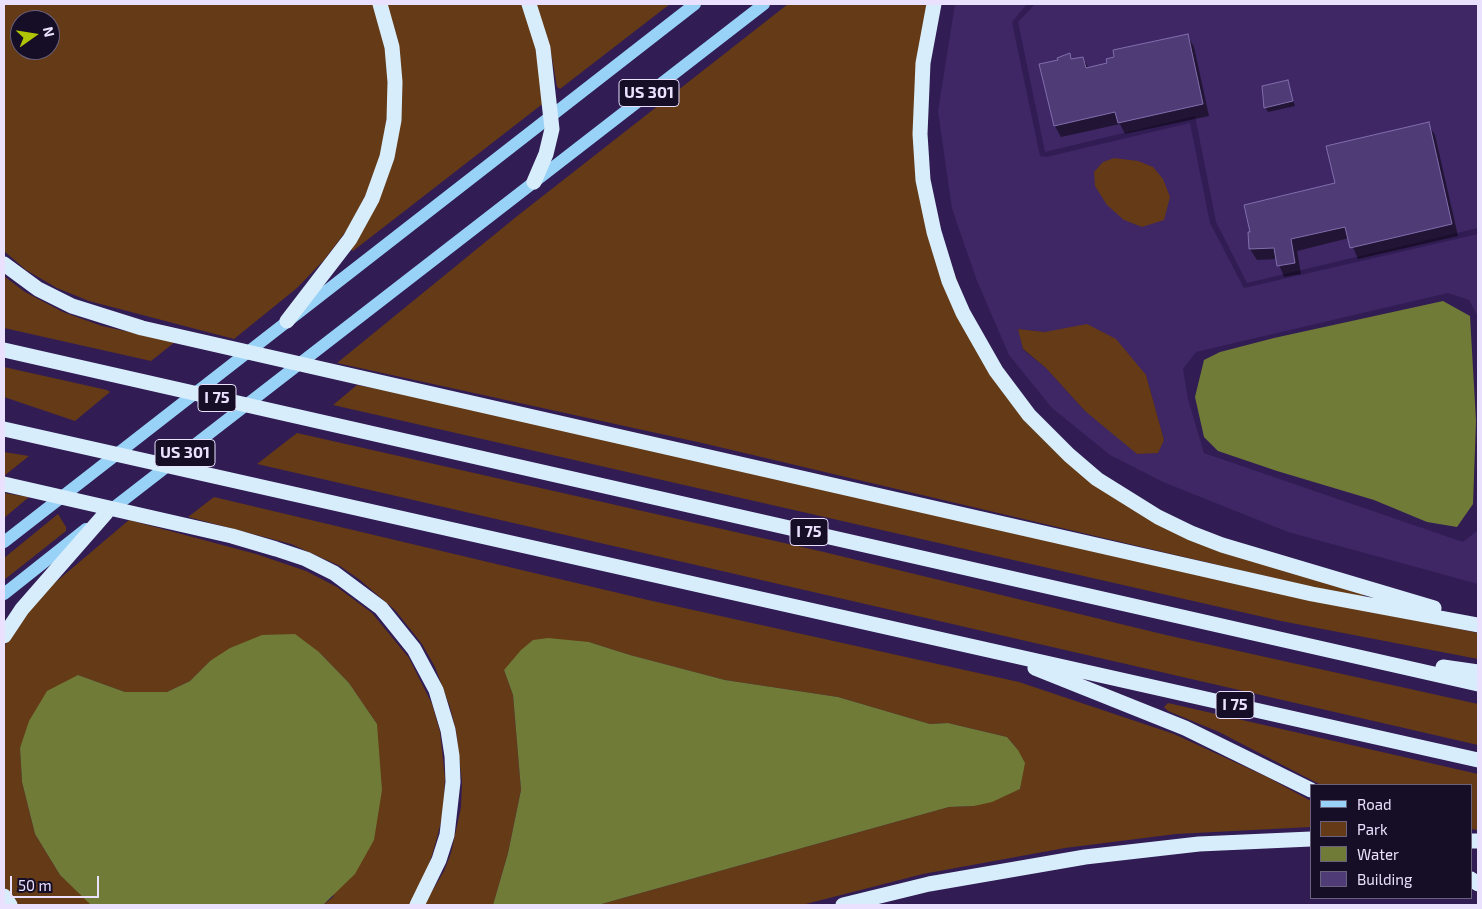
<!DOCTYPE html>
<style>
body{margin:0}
#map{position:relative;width:1482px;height:909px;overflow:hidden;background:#311c54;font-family:"Exo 2",sans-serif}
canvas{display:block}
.frame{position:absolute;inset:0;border:5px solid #e9e1fe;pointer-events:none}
.legend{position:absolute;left:1310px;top:784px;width:162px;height:115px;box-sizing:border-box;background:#160e26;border:1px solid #6a627c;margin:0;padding:6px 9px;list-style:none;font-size:15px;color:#e9e1fe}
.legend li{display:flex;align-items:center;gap:10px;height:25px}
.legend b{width:25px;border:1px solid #6a627c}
.north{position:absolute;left:10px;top:10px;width:50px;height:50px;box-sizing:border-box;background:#160e26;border:1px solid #6a627c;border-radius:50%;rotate:77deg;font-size:14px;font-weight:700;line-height:20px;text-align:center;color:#e9e1fe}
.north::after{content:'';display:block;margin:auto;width:18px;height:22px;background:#b0c503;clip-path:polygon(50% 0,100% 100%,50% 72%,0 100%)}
.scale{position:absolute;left:10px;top:876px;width:89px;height:22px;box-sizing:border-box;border:2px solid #e9e1fe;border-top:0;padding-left:6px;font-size:15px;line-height:18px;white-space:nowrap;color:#e9e1fe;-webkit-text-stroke:4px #160e26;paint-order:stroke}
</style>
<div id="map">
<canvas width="1482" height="909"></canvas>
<div class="frame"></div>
<ul class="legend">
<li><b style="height:6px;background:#98d2f7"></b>Road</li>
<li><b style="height:14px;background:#643a17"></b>Park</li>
<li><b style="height:14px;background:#707b37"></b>Water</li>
<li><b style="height:14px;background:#4f3c76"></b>Building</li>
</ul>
<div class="north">N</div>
<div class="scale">50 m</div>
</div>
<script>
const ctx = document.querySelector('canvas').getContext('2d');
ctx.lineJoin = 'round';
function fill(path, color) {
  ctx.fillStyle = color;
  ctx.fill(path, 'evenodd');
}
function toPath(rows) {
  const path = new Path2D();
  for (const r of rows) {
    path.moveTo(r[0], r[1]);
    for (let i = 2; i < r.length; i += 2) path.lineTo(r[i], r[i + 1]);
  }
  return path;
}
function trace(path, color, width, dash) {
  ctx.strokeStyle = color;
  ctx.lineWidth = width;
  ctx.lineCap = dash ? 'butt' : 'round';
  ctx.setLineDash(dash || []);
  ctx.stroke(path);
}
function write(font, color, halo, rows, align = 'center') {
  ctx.font = font + ' "Exo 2",sans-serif';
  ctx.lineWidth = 5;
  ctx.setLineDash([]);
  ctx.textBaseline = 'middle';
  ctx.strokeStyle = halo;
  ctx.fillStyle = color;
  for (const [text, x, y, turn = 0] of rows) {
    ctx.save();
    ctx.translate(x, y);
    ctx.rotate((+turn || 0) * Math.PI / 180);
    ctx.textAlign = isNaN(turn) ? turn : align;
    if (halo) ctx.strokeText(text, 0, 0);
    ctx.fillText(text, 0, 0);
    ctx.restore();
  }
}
fill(toPath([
 [955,4,1027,4,1012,22,1040,156,1046,157,1190,123,1210,223,1244,288,1478,234,1478,317,1469,300,1448,293,1196,352,1183,369,1188,399,1204,453,1463,542,1478,530,1478,584,1288,532,1163,482,1110,455,1052,408,1009,355,977,281,952,209,938,111],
 [1019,329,1045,332,1146,375,1164,440,1085,411,1046,368,1023,350],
 [1035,4,1478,4,1478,228,1247,283,1216,222,1195,116,1045,152,1018,22]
]), '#3e2764');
fill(toPath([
 [4,4,374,4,385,44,389,102,382,152,369,189,347,230,324,260,297,288,234,339,89,301,57,288,26,270,4,251],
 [20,20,50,20,50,50,20,50],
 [386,4,524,4,538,51,545,102,353,251,349,248,390,166],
 [536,4,670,4,560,89,557,87,550,47],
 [788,4,930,4,917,59,914,106,918,175,992,375,1115,497,1365,592,1362,599,702,443,337,363,516,217],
 [1114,158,1138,161,1153,167,1163,179,1170,197,1164,220,1142,227,1124,220,1107,205,1095,186,1094,172,1103,162],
 [4,276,25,292,63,312,102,326,175,342,151,361,4,328],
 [1087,324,1116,339,1146,375,1164,440,1158,453,1137,454,1085,411,1046,368,1023,349,1018,329,1045,332],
 [4,367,107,390,110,392,75,421,4,397],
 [357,385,463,405,1292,594,1478,633,1478,659,1281,621,333,405],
 [297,433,824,552,1166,635,1478,704,1478,745,257,464],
 [4,452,29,456,4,476],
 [4,493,29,497,4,518],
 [214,497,648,600,1019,682,1174,734,1267,777,1311,801,1311,827,1176,834,1065,848,923,874,802,905,598,905,949,807,974,806,1020,789,1022,776,1018,750,1007,737,948,723,930,724,838,697,725,680,630,655,589,642,504,670,513,695,521,790,508,853,493,905,424,905,444,871,451,853,461,807,462,782,456,731,450,707,435,667,422,644,395,610,360,580,340,566,291,544,188,517],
 [58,514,66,527,66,531,4,580,4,558],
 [129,520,256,554,306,571,337,587,372,613,409,658,432,704,440,732,445,778,443,813,437,838,426,875,409,905,323,905,333,897,377,724,349,683,319,652,210,661,190,681,167,692,125,692,78,675,20,747,22,782,35,834,60,875,92,905,16,905,4,886,4,647,17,625,51,586],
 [1168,703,1478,774,1478,830,1471,829,1471,785,1321,785,1219,732,1168,711,1164,707]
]), '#643a17');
fill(toPath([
 [1443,301,1470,316,1476,421,1473,504,1457,527,1427,522,1374,500,1277,471,1218,451,1204,437,1195,397,1204,360,1220,352,1274,338],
 [295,634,319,652,349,683,377,724,382,790,374,840,355,874,323,905,91,905,60,875,35,834,22,782,20,748,29,721,47,691,78,675,125,692,167,692,190,681,210,661,230,648,262,635],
 [548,638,589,642,630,655,725,680,838,697,930,724,948,723,1007,737,1018,750,1025,763,1020,789,992,802,974,806,949,807,598,905,493,905,508,853,521,790,513,695,504,670,521,650,533,640]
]), '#707b37');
fill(toPath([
 [1187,35,1194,47,1209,116,1125,134,1120,124,1061,137,1055,126,1041,65,1059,61,1069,55,1073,60,1083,58,1089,69,1108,64],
 [1287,81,1295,106,1268,112,1265,107],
 [1428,124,1435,135,1458,236,1358,259,1349,238,1297,251,1301,274,1284,277,1277,259,1257,260,1250,249,1336,184]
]), '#0007');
const building = toPath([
 [1188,34,1203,104,1118,123,1115,112,1054,126,1039,64,1058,60,1057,58,1070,53,1071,59,1083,57,1086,68,1107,63,1106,59,1114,57,1113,50,1188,34],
 [1288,80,1293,101,1264,108,1262,86,1288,80],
 [1429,122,1452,224,1350,248,1345,227,1291,239,1295,263,1277,266,1274,248,1249,249,1248,232,1250,232,1244,205,1335,183,1326,146,1429,122]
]);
fill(building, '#4f3c76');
trace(building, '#816ead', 1);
trace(toPath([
 [108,512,764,4],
 [4,542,695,4],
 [4,594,86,529]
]), '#98d2f7', 12);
trace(toPath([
 [529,4,543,48,552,129,546,154,534,182],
 [934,4,923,63,920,134,923,180,934,232,949,281,963,313,996,371,1029,415,1069,455,1097,479,1158,517,1191,533,1222,545,1434,608],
 [4,264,38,289,72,306,142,328,1312,594,1478,625],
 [287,321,350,239,372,199,387,157,394,120,395,82,392,47,380,4],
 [4,350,1478,684],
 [4,429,1478,760],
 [4,484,232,536,276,549,306,559,334,573,381,608,414,649,436,690,448,730,452,756,453,782,447,835,439,860,417,905],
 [4,636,22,609,106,513],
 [1443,667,1478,672],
 [1035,668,1185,728,1311,790],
 [1471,841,1478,841],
 [1471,879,1478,884],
 [4,896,10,905],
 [843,905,929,884,1085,857,1199,844,1311,839]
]), '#d7edfb', 15);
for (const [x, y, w] of [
 [649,93,60],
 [217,398,38],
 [185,453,60],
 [809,532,38],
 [1235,705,38]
]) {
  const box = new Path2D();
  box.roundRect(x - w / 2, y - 13.5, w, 27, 4);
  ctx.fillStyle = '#160e26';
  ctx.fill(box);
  trace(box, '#e9e1fe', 1);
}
write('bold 16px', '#e9e1fe', null, [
 ["US 301",649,93],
 ["I 75",217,398],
 ["US 301",185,453],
 ["I 75",809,532],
 ["I 75",1235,705]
]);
</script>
